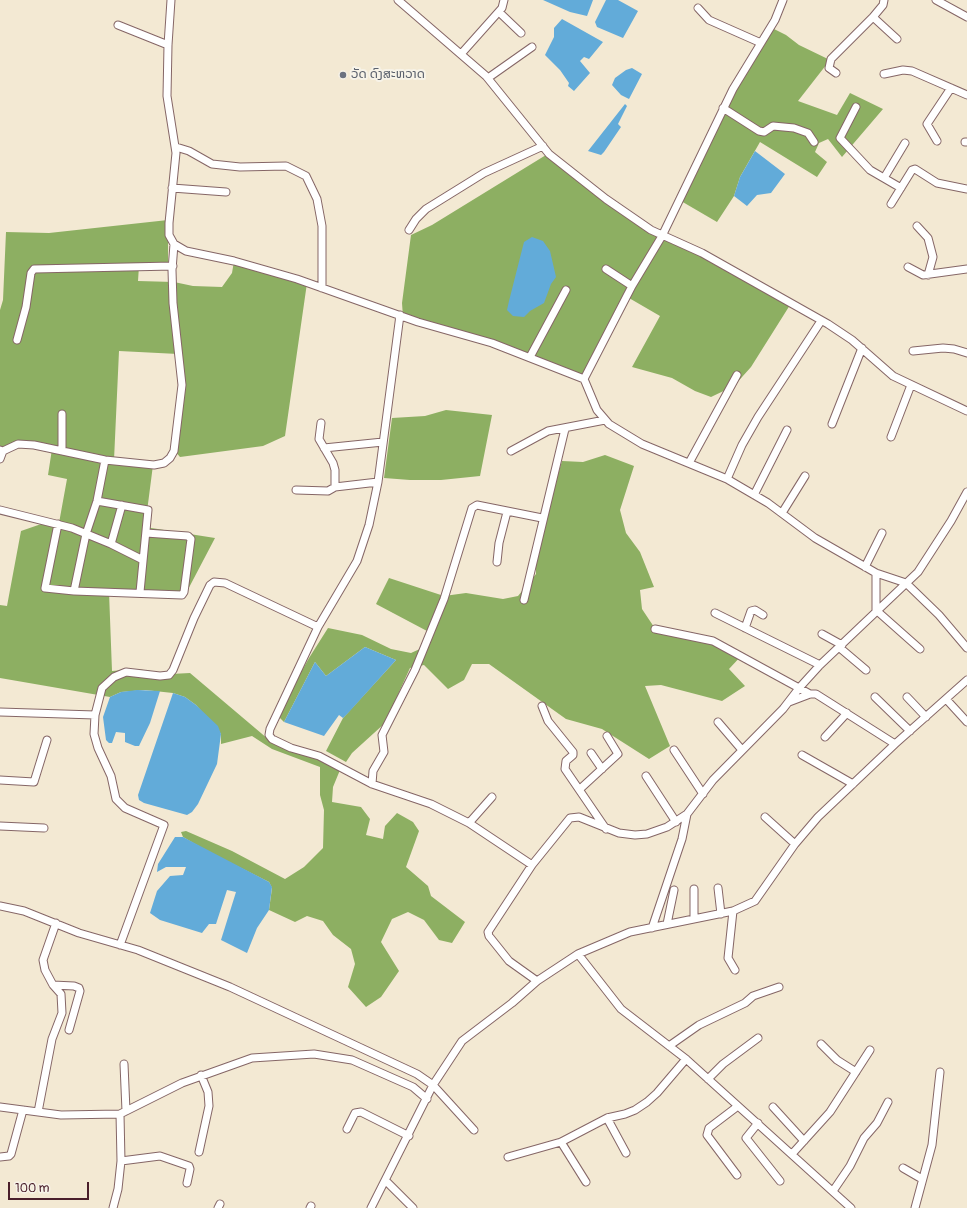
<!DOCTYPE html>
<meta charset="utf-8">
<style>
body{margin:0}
#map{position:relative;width:967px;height:1208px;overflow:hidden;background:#f3e9d3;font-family:Pangolin,sans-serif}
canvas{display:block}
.scale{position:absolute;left:8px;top:1182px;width:81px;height:18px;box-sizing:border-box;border:2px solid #4a1f2b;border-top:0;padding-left:5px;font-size:12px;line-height:14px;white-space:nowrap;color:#4a1f2b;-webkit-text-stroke:3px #f7f3e8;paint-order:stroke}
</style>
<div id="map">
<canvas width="967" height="1208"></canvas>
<div class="scale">100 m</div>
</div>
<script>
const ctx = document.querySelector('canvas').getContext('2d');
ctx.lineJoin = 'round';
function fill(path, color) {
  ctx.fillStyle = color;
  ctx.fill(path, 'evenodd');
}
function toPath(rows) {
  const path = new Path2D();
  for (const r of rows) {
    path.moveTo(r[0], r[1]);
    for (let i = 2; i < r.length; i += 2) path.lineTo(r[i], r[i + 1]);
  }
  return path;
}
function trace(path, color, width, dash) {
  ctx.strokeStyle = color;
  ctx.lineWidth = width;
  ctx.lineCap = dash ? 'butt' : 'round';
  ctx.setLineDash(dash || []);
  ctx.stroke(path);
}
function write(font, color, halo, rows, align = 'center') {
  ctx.font = font + ' Pangolin,"Noto Sans Lao",sans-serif';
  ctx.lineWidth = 4;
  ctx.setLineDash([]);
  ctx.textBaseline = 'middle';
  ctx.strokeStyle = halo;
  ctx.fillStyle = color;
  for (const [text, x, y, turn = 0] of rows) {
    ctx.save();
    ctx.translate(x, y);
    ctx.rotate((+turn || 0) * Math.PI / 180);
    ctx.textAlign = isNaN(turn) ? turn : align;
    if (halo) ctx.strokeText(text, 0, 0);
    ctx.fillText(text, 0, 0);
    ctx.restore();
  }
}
fill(toPath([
 [770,27,786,35,799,45,830,60,798,101,837,115,850,93,883,109,842,157,828,139,819,143,815,152,827,162,817,177,760,142,740,177,734,196,717,222,681,201,715,129],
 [546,155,605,200,790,305,751,367,734,386,711,397,695,391,672,378,632,367,660,316,629,298,583,381,490,343,403,317,402,303,411,235,432,225],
 [168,220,168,263,139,266,138,281,174,282,193,286,222,287,232,273,234,261,307,283,285,436,263,446,180,457,174,450,182,385,178,354,119,351,114,460,153,465,145,527,215,538,183,599,109,592,112,671,137,669,171,674,190,673,268,739,323,760,340,770,333,787,332,802,361,807,370,819,366,835,383,839,385,826,397,813,413,822,419,831,406,867,428,886,431,896,465,922,452,943,439,940,424,920,408,912,392,919,381,942,399,971,381,997,366,1007,348,987,355,964,351,949,333,935,323,921,307,916,295,922,269,910,272,888,269,882,209,852,183,837,181,832,186,831,232,851,285,879,304,867,323,848,324,810,320,795,320,767,272,749,252,736,221,744,221,734,196,705,185,697,173,693,145,690,121,692,110,697,0,678,0,605,7,606,21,531,47,522,59,523,67,479,48,475,52,449,34,445,0,449,0,310,3,300,6,232,49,233],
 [446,410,492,415,480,476,441,480,410,480,384,478,392,418,425,416],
 [605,455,634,466,620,510,626,533,640,552,654,587,640,590,642,609,654,627,706,639,742,655,729,669,745,686,722,701,661,685,645,686,670,746,649,759,602,729,566,719,489,664,472,664,464,680,448,689,424,665,410,668,385,723,352,753,346,762,326,751,343,718,396,660,365,647,326,676,315,662,284,722,277,715,309,658,328,628,362,635,391,649,411,653,422,648,427,631,376,604,389,578,444,596,466,593,503,599,518,596,536,574,536,563,546,515,562,461,583,462]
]), '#8daf62');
fill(toPath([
 [543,0,593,0,587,16,570,12],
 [606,0,618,0,638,11,623,38,597,27,595,22],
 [562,19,603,42,589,59,584,57,580,61,590,73,574,91,568,86,569,83,560,70,545,55,554,37,554,28],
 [632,68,642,74,629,99,621,95,612,85,615,78,626,70],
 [625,104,627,106,618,124,621,127,604,152,601,155,588,151],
 [755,151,785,174,771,193,757,195,747,206,734,196,740,177],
 [532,237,543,241,550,251,556,277,551,284,544,303,530,311,524,317,513,316,507,310,509,301,524,242],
 [365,647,396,660,349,712,343,718,339,715,324,736,284,722,315,662,326,676],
 [137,690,160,691,150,723,139,746,135,746,125,742,125,733,116,732,112,743,109,743,106,740,103,717,110,697,121,692],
 [173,693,185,697,196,705,218,726,221,734,217,764,198,804,192,812,187,815,144,803,139,800,138,795],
 [175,837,183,837,269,882,272,887,269,910,257,928,247,953,221,940,236,892,227,890,216,924,209,924,202,933,160,920,150,913,157,891,170,876,183,875,186,867,166,867,157,872,158,864]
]), '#62abd9');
const minor = toPath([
 [171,0,168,45,167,96,176,153,169,223,169,235,174,244,186,251,234,261,297,279,418,322,492,343,584,379,597,410,609,424,642,444,727,479,768,503,815,538,876,573,906,583,939,615,967,648],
 [398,0,486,76,549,154,606,199,651,230,702,253,828,324,852,340,893,376,967,411],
 [936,0,967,17],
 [698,8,709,20,761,43],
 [499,12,521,33],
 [873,17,897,39],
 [118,25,168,45],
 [461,54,502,8,504,0],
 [836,73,829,68,831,59,873,17,883,5,884,0],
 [884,74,903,70,912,71,967,95],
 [488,78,532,47],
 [856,107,840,138,870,170,901,188],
 [723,108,759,131,764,132,773,126,794,128,808,133,814,142],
 [937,141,927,124,951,88],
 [965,142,967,142],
 [176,147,189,151,212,164,240,167,286,166,306,176,317,199,322,226,322,288],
 [884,178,905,143],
 [172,188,226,192],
 [891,204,912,170,915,169,937,183,967,189],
 [917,226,928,238,933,257,928,275],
 [409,230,416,219,426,209,484,173,543,146],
 [908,267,923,275,967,269],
 [606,269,632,286],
 [400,315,378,482,369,525,357,561,318,627,270,729,269,735,272,739,291,748,319,756,372,784,431,804,469,823,532,865],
 [17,340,26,307,31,273,34,269,173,266],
 [913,351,943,348,954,349,967,353],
 [530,357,566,290],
 [584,379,632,286,662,236,733,89,775,20,783,0],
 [62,414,62,451],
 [321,423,319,439,333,463,335,470,335,487],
 [832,424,862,348],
 [891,437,911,385],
 [324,448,383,442],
 [0,450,3,451,18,444,34,445,105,460,154,465,164,463,170,458,174,451,182,385,173,303,172,270,174,244],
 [511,451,548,431,605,420],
 [0,459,3,451],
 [689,463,737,375],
 [727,479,742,445,758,417,821,321],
 [296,490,328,491,335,487,378,482],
 [754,495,787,430],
 [97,501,148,510,140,592],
 [0,510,72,528,111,544,143,560],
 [782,513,805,476],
 [58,524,45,588,74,591,182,595,184,592,191,539,188,536,146,533],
 [111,544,122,505],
 [497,562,499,543,507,512],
 [865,567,882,533],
 [876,573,876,610,920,649],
 [74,591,86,534,97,501,105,460],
 [524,600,565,429],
 [715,613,820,665],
 [745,628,751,611,755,610,763,615],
 [655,629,713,641,810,694],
 [822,634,842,645],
 [840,648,866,670],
 [875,697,910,731],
 [907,697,926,717],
 [946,699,967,722],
 [789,702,810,694,816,694,895,744],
 [542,706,548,721,573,752,573,755,566,761,565,769,606,829],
 [0,712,95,715],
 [718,722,742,750],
 [825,737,847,713],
 [674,750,703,794],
 [591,753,602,769],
 [802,755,853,784],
 [646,776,676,822],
 [0,780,34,782,47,740],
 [372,784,373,771,384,752,382,735,415,670,444,599,472,508,477,505,542,518],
 [580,789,618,754,607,736],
 [765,817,795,844],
 [469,823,492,797],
 [0,826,44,828],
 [718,888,721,914],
 [0,906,24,911,79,933,138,950,230,987,417,1074,433,1085,474,1130],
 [733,911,728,958,735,970],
 [694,919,694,889],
 [56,923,43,960,45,970,53,985,74,986,79,988,80,991,69,1030],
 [667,924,674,890],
 [652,928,682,839,687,814,713,780,783,709,800,687,820,665,918,572,951,521,967,492],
 [120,945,164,825,125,808,116,799,111,776,98,748,94,734,95,715,102,688,114,677,126,672,160,676,169,675,173,670,194,618,210,585,214,582,225,583,318,627],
 [578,954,621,1009,686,1059,851,1208],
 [537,981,509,961,489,936,488,932,532,865,570,818,579,817,619,833,635,835,647,834,667,827,687,814],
 [821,1044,837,1060,856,1072],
 [669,1046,699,1025,745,1003,753,996,779,987],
 [124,1064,126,1111],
 [708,1079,723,1064,758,1038],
 [0,1107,61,1115,120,1114,182,1083,252,1058,314,1054,352,1060,413,1087,427,1099],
 [773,1107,804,1141],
 [38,1112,52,1039,62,1013,61,994,53,985],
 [607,1118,626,1153],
 [758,1123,746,1138,780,1181],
 [347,1129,355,1113,361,1112,409,1136],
 [561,1142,586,1182],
 [199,1152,209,1106,208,1092,201,1075],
 [792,1154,830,1112,870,1050],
 [0,1157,9,1156,11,1154,23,1110],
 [508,1157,561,1142,607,1118,625,1114,635,1110,647,1102,657,1093,686,1059],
 [121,1161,160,1156,189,1166,190,1169,187,1183],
 [903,1168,922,1179],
 [737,1175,707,1135,709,1128,738,1106],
 [386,1181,413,1208],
 [833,1191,850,1166,864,1138,877,1123,888,1102],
 [113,1208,118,1189,121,1161,120,1114],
 [218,1208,220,1204],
 [310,1208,311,1206],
 [371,1208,433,1085,462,1041,512,1003,537,981,578,954,630,932,733,911,755,901,795,844,818,817,895,744,967,680],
 [915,1208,932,1145,940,1072]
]);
trace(minor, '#856666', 9);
trace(minor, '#fff', 7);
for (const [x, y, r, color] of [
 [343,75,4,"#6b7280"]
]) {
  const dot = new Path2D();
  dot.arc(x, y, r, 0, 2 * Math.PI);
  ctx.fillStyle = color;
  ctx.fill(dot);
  trace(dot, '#f7f3e8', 1.5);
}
write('13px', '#5b616d', '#f7f3e8', [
 ["ວັດ ດົງສະຫວາດ",351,75]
], 'left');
</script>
